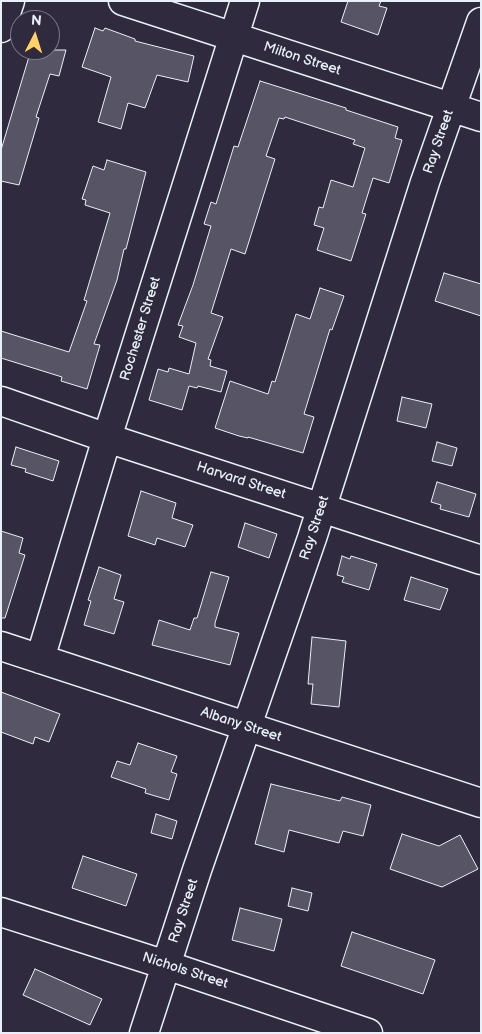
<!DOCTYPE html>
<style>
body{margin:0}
#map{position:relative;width:482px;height:1034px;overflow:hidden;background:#2f2a3d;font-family:"Balsamiq Sans",sans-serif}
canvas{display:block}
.frame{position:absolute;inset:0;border:2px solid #e8f1f8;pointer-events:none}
.north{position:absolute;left:10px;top:10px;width:50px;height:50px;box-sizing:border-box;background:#2f2a3d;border:1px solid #797a88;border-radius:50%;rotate:5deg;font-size:14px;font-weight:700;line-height:20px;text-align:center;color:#e8f1f8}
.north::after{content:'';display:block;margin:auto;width:18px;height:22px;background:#ffd166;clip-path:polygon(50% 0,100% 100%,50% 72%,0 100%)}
</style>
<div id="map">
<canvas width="482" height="1034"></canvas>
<div class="frame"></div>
<div class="north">N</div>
</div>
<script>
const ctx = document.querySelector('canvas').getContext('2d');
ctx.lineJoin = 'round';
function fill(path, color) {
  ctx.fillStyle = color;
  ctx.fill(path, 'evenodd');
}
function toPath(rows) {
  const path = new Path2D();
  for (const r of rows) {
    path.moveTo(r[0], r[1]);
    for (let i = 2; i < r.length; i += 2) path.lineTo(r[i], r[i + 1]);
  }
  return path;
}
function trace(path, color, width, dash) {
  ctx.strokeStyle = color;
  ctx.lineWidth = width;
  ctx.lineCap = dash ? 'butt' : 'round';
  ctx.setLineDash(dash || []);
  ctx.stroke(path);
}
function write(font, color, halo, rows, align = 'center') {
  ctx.font = font + ' "Balsamiq Sans",sans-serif';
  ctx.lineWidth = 4;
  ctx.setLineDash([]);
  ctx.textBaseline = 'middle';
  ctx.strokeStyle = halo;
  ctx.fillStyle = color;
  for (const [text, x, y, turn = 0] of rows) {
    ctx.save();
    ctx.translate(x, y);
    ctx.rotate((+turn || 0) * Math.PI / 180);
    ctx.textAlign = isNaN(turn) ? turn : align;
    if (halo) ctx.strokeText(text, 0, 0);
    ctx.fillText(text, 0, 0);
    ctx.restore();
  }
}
const building = toPath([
 [348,1,381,1,379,6,387,8,378,35,341,22,348,1],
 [95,28,103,31,105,28,135,39,135,41,194,56,188,82,157,75,145,108,128,103,121,129,98,122,111,77,82,67,95,28],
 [31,50,66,50,59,76,50,74,36,117,39,118,19,185,1,181,1,150,31,50],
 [260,81,346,108,346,110,398,127,395,138,402,140,389,183,373,178,362,213,366,214,351,261,317,250,324,228,314,225,319,207,323,208,331,180,353,187,365,148,353,144,355,140,285,117,284,119,279,118,266,156,275,159,245,254,231,249,211,313,223,317,208,359,211,360,210,366,227,371,221,392,198,386,197,388,189,386,182,410,149,400,158,369,168,372,169,368,189,374,196,343,179,337,183,326,178,325,193,285,211,226,204,224,211,202,216,204,234,146,238,147,260,81],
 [107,160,146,172,126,249,124,249,117,280,94,344,100,345,87,389,61,381,62,377,1,358,1,331,69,352,87,301,84,300,110,213,85,205,86,200,82,199,93,166,104,170,107,160],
 [444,273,481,284,481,316,435,301,444,273],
 [320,288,344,296,332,330,330,329,304,414,314,417,303,453,248,437,248,438,239,436,215,428,230,381,268,394,272,381,275,382,296,314,310,319,320,288],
 [402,397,432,404,426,428,397,421,402,397],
 [437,442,457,448,452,466,432,461,437,442],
 [16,447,59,461,53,481,25,472,26,469,11,465,16,447],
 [437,482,476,494,469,517,440,509,441,505,431,502,437,482],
 [141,491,176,503,172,518,193,525,185,547,157,538,155,545,128,536,141,491],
 [245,523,277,534,269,558,238,547,245,523],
 [1,531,23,538,19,553,25,555,5,618,1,618,1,531],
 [342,556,350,559,351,556,377,564,369,590,342,582,344,577,337,575,342,556],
 [99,567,121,575,114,599,124,602,114,634,84,625,91,601,88,600,99,567],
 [211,572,229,577,215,623,215,627,239,633,230,665,152,645,159,620,190,630,194,618,197,618,211,572],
 [411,577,448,589,440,610,404,600,411,577],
 [312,637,346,641,339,707,311,704,313,684,308,684,312,637],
 [1,692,60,714,49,742,35,737,33,744,1,732,1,692],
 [138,743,177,756,171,772,177,774,169,800,145,793,146,789,111,777,117,761,130,765,138,743],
 [271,784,340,801,342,797,371,805,363,836,343,831,339,843,289,830,284,852,255,844,271,784],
 [156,814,177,821,172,839,151,833,156,814],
 [402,834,439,846,460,835,478,869,442,887,390,869,402,834],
 [83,856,137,874,126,906,72,888,83,856],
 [292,888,312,893,308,911,288,906,292,888],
 [240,908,282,919,274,951,232,940,240,908],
 [352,932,435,960,423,994,341,966,352,932],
 [35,969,102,999,90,1025,23,995,35,969]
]);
fill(building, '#575565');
trace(building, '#e8f1f8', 1);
const minor = toPath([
 [123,1,481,117],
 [1,28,10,1],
 [1,401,107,438,481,560],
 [1,646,481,803],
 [40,659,107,438,245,1],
 [1,912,166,965,368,1033],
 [144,1033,197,870,312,538,425,182,481,22]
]);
trace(minor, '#e8f1f8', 31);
trace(minor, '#2f2a3d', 28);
write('14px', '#e8f1f8', '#2f2a3d', [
 ["Milton Street",302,59,18],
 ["Ray Street",439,142,-71],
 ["Rochester Street",141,329,-73],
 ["Harvard Street",241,481,18],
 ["Ray Street",315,528,-72],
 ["Albany Street",241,725,18],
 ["Ray Street",184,911,-72],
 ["Nichols Street",185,971,18]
]);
</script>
